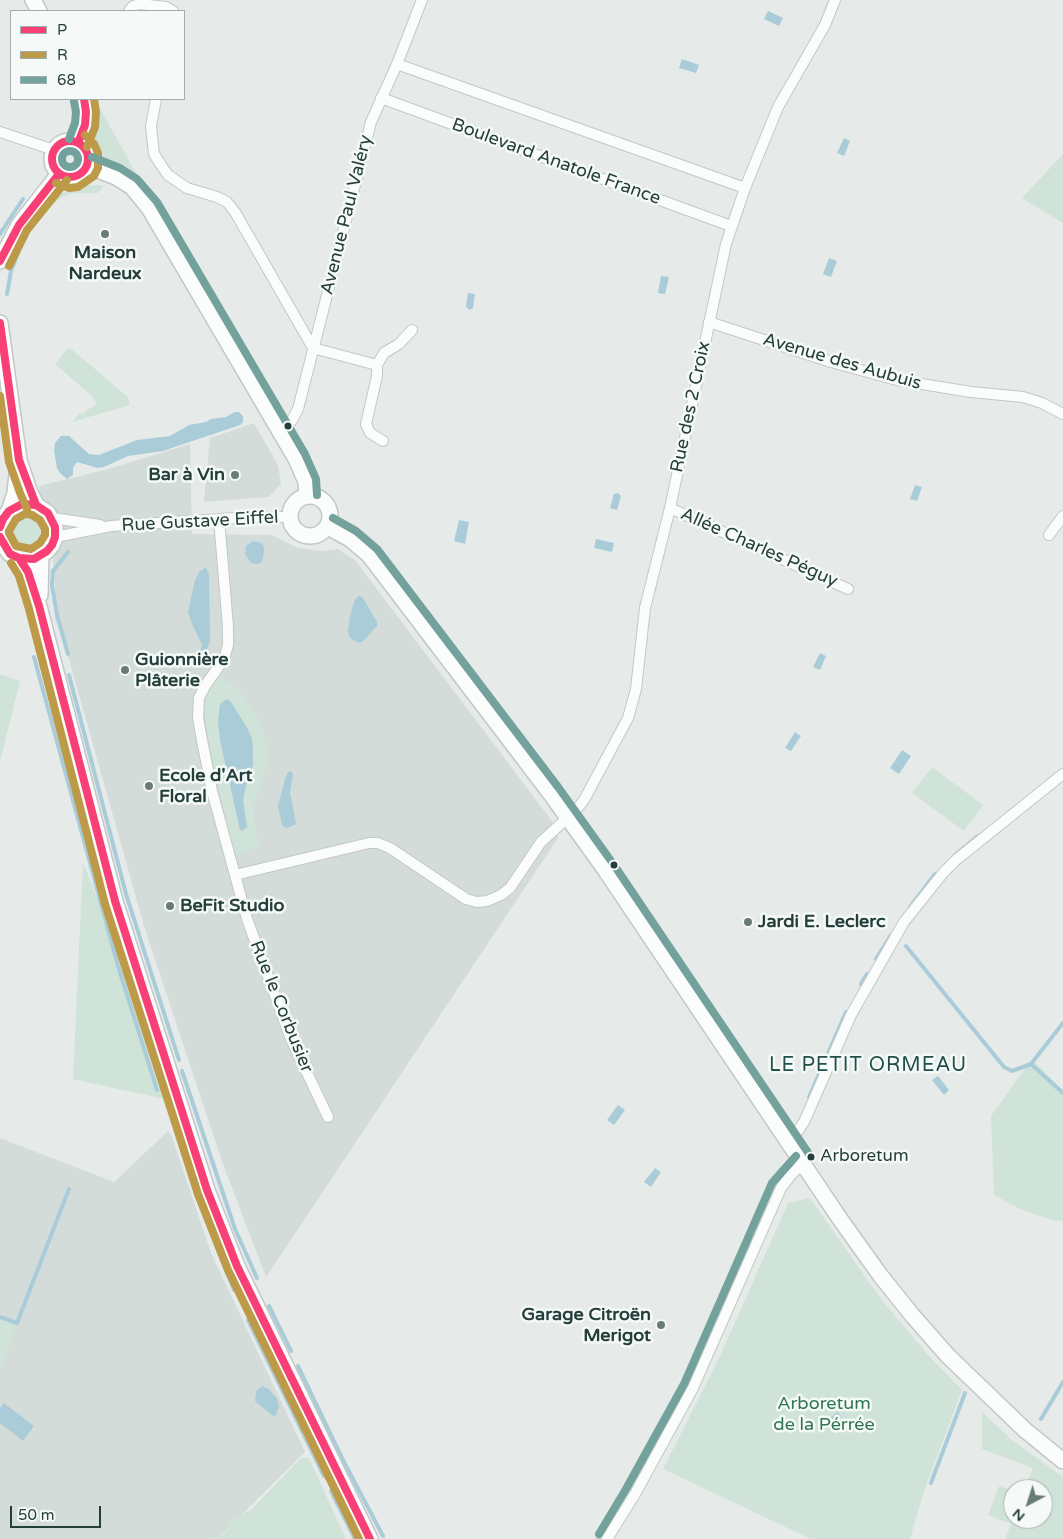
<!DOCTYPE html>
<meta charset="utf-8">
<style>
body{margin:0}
#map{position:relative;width:1063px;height:1539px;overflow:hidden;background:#e6ebe9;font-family:"Varela Round",sans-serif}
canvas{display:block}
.legend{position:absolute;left:10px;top:10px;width:175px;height:90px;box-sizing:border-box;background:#f5faf8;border:1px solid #a1afac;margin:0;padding:6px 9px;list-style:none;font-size:15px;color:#243e3a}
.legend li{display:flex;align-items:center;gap:10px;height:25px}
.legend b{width:25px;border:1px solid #a1afac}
.north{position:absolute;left:1003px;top:1479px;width:50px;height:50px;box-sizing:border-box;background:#f5faf8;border:1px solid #a1afac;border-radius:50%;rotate:220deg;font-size:14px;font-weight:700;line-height:20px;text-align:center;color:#243e3a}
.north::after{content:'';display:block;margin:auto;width:18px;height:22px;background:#687b77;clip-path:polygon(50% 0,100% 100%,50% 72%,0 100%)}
.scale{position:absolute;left:10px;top:1506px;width:91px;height:22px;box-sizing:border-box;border:2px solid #243e3a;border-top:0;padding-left:6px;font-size:15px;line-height:18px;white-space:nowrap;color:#243e3a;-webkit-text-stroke:4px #f5faf8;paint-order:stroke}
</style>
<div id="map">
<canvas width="1063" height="1539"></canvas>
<ul class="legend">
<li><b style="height:6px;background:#f94076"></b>P</li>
<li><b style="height:6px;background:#bc9a47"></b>R</li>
<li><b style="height:6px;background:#73a29d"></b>68</li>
</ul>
<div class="north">N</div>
<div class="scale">50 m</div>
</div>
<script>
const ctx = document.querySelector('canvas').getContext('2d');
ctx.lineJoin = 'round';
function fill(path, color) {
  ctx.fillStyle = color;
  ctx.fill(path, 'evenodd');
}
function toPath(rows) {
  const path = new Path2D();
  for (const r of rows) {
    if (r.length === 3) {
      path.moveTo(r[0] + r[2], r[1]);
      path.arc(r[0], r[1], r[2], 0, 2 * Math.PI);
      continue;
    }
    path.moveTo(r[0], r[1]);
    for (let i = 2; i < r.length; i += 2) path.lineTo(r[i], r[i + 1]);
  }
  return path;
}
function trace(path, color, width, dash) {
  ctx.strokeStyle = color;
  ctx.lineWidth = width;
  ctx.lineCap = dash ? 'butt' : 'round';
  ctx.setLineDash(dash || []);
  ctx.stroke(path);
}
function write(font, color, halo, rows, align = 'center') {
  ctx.font = font + ' "Varela Round",sans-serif';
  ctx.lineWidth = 5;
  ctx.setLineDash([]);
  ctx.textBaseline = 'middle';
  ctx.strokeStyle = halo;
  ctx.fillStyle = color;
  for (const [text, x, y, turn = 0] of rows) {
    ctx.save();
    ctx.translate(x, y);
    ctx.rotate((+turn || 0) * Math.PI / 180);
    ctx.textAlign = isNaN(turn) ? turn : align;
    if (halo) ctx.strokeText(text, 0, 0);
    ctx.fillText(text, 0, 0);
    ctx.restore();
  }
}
fill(toPath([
 [254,423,278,465,281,484,269,497,204,502,210,438],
 [190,444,192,534,272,535,298,548,321,551,338,549,355,560,558,829,558,838,266,1277,224,1167,144,926,65,645,55,619,55,573,39,486,108,469],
 [168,1131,172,1137,211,1253,305,1452,217,1539,0,1539,0,1138,114,1182]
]), '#d4dcd9');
fill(toPath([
 [97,103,142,184,108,163,98,152,95,138,95,106],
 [1063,154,1063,223,1022,198],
 [99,185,104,186,98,193,74,193,62,197,49,208,36,224,32,223,44,207,57,195,84,186],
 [69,347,128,397,130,405,72,422,80,413,83,414,88,409,96,405,94,398,55,364],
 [27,532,17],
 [0,674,20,681,0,761],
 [220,676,242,693,253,710,264,735,268,751,267,765,254,804,254,821,259,847,235,856,213,763,203,706,208,692],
 [932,767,983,805,964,831,912,793],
 [83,862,114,939,164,1099,73,1079],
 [1032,1059,1063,1091,1063,1221,1052,1220,1022,1210,994,1195,991,1116],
 [810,1198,881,1299,929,1356,962,1390,924,1491,910,1539,811,1539,663,1469,720,1356,788,1203],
 [0,1317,17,1323,0,1371],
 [982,1412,1011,1439,1063,1477,1063,1539,1005,1539,1011,1524,988,1515,999,1486,1013,1491,1013,1519,1043,1519,1043,1489,1025,1489,1033,1468,982,1449],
 [301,1458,309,1458,346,1539,207,1539,220,1536,228,1530,227,1522,251,1510]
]), '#d0e3d8');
fill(toPath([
 [768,11,783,18,779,26,764,19],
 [682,59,699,65,696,73,679,68],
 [844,138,850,141,844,156,837,153],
 [829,258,837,261,831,277,823,274],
 [661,276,669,277,665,294,658,293],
 [468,293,475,294,473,308,470,310,466,307],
 [235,412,239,412,243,416,243,422,240,425,163,451,128,456,104,467,98,468,77,462,73,468,73,475,67,479,60,473,57,468,54,451,55,443,61,436,69,436,89,454,99,455,137,440,170,436,189,425,206,422,211,419,226,417],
 [915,485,922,487,917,501,910,499],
 [618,493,621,496,617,510,610,508,614,494],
 [459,520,469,522,465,544,454,541],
 [596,539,614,543,612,552,594,548],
 [253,541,262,543,264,548,263,558,262,562,258,564,251,563,245,554,246,546],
 [206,567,209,575,210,641,205,655,202,656,200,652,202,645,192,624,188,612,195,580,200,571],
 [358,596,360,596,363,598,377,622,377,626,363,641,359,643,350,638,348,632,350,616,354,602],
 [820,653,826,656,820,670,813,667],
 [227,699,231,702,246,726,252,738,253,750,253,765,246,786,243,800,247,827,242,831,240,830,220,740,218,721,220,704],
 [795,732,801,736,791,751,785,748],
 [902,750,911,756,899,774,890,768],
 [291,771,293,775,290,793,296,822,295,825,286,828,282,825,278,806,285,779,288,772],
 [938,1076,949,1090,944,1095,932,1080],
 [618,1105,625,1110,614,1125,607,1120],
 [655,1168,661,1172,651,1187,644,1182],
 [262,1386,269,1389,277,1399,279,1406,276,1415,273,1416,255,1401,256,1391],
 [4,1403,34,1426,23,1441,0,1423,0,1408],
 [838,1412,841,1416,823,1430,820,1425]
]), '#a9ccd8');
trace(toPath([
 [0,234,23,199],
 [7,294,11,271,20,248],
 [68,654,57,615,52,585,53,571,68,552],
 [34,657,118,966,157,1090],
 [69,675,126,894,179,1060],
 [955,855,978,836],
 [910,907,935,874],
 [906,946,1004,1067,1012,1071,1031,1064],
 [876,959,891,935],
 [861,984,867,974],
 [1063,1023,1031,1064,1063,1093],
 [182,1071,235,1229,257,1278],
 [809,1097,846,1012],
 [180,1144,197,1197,234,1290],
 [740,1266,752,1241],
 [269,1306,291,1351],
 [718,1313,737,1272],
 [0,1317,17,1323,69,1189],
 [248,1320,324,1476],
 [298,1366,344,1462,383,1536],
 [691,1375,700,1354],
 [1041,1419,1063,1382],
 [659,1437,681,1396],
 [931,1483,965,1393],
 [331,1491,355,1539],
 [598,1539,646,1458]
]), '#a9ccd8', 4);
const street = toPath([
 [129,11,133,6,140,4,166,7,173,11],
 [397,64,745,188],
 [381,98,731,226],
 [156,99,151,126,154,154,161,165,168,175,187,188,217,197,227,202,235,212,313,348,377,365,384,353,399,344,412,330],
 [0,132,54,150],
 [709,322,831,362,897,380,971,392,1023,397,1042,403,1063,414],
 [377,365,377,376,366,424,370,433,383,441],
 [280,431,292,420,298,409,371,122,397,64,422,0],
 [670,508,848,589],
 [52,518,100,525],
 [219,519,228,627,228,645,224,659,205,686,199,698,198,717,201,735,212,791,247,919,291,1039,328,1117],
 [1049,535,1063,516],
 [55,537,111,526,251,517,290,517],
 [235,875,369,843,378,843,390,848,466,899,477,902,487,901,501,895,510,888,541,842,576,810,584,800,628,718,636,689,645,608,670,508,726,244,745,188,778,107,825,25,835,0],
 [788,1140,795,1135,804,1122,851,1015,904,922,944,872,956,860,1063,774],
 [607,1539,635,1494,693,1388,781,1188,791,1175,803,1163]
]);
const secondary = toPath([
 [33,0,39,11],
 [70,159,18],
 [78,143,85,125,86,112,84,99],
 [88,166,116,177,132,187,149,208,296,459,306,482,307,496],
 [0,261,19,225,59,174],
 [0,323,19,460,29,490,36,505],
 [310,516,20],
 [9,511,15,493,18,464],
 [0,527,3,519,9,511,22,504,29,504,36,505,48,513,55,527,55,537,52,545,47,551,34,559,19,558,10,554,4,546,0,537],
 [328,527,350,539,369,555,550,793,606,871,840,1219,880,1275,912,1315,948,1356,1025,1430,1063,1461],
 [19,558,28,572,39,606,115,901,207,1190,237,1266,370,1539],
 [40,595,41,556]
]);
trace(street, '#c3c8c6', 12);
trace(secondary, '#c2c8c6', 18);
trace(street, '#fbfcfc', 10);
trace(secondary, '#fbfcfc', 15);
trace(toPath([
 [70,159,18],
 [78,143,85,125,86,112,84,99],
 [0,261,19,225,59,174],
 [0,323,19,460,36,505],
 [0,527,3,519,9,511,22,504,36,505,48,513,55,527,55,537,52,545,47,551,34,559,19,558,10,554,0,537],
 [19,558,28,572,39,606,115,901,207,1190,237,1266,370,1539]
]), '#f94076', 8);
trace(toPath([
 [87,147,95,127,96,112,94,99],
 [56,183,69,188,78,187,94,176,98,168,98,153,94,144,85,135],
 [9,266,27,230,67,180],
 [0,396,9,462,20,493,27,509],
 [9,533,16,546,31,549,40,543,45,535,45,529,40,520,32,515,28,514,25,514,16,519,9,531],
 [11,563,19,576,29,609,105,904,198,1194,228,1270,359,1539]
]), '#bc9a47', 8);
trace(toPath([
 [69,139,75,123,76,112,74,101],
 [70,159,8],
 [92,157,120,168,137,179,157,202,305,454,316,479,317,495],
 [333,518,356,531,377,549,558,787,614,865,811,1157],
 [599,1534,626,1489,684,1384,772,1183,796,1156]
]), '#73a29d', 8);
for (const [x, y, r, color] of [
 [105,234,5,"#687b77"],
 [288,426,4.5,"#243e3a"],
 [235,475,5,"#687b77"],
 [125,670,5,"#687b77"],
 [149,786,5,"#687b77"],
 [614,865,4.5,"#243e3a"],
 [170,906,5,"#687b77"],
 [748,922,5,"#687b77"],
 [811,1157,4.5,"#243e3a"],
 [661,1325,5,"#687b77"]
]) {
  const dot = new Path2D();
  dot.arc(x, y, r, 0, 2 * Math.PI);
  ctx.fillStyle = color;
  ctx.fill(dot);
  trace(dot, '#f5faf8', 2);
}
write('17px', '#243e3a', '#f5faf8', [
 ["Arboretum",820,1157]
], 'left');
write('18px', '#243e3a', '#f5faf8', [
 ["Boulevard Anatole France",556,162,20],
 ["Avenue Paul Valéry",347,215,-76],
 ["Avenue des Aubuis",842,362,16],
 ["Rue des 2 Croix",691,407,-78],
 ["Rue Gustave Eiffel",200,522,-3],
 ["Allée Charles Péguy",759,548,24],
 ["Rue le Corbusier",281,1007,68]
]);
write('bold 18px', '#243e3a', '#f5faf8', [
 ["Maison",105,253,"center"],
 ["Nardeux",105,274,"center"],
 ["Bar à Vin",225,475,"right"],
 ["Guionnière",135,660],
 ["Plâterie",135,681],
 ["Ecole d'Art",159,776],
 ["Floral",159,797],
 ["BeFit Studio",180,906],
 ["Jardi E. Leclerc",758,922],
 ["Garage Citroën",651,1315,"right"],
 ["Merigot",651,1336,"right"]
], 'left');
write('18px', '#307450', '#f5faf8', [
 ["Arboretum",824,1404],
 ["de la Pérrée",824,1425]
]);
ctx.letterSpacing = '1px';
write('20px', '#215049', '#f5faf8', [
 ["LE PETIT ORMEAU",868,1066]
]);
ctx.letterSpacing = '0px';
</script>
